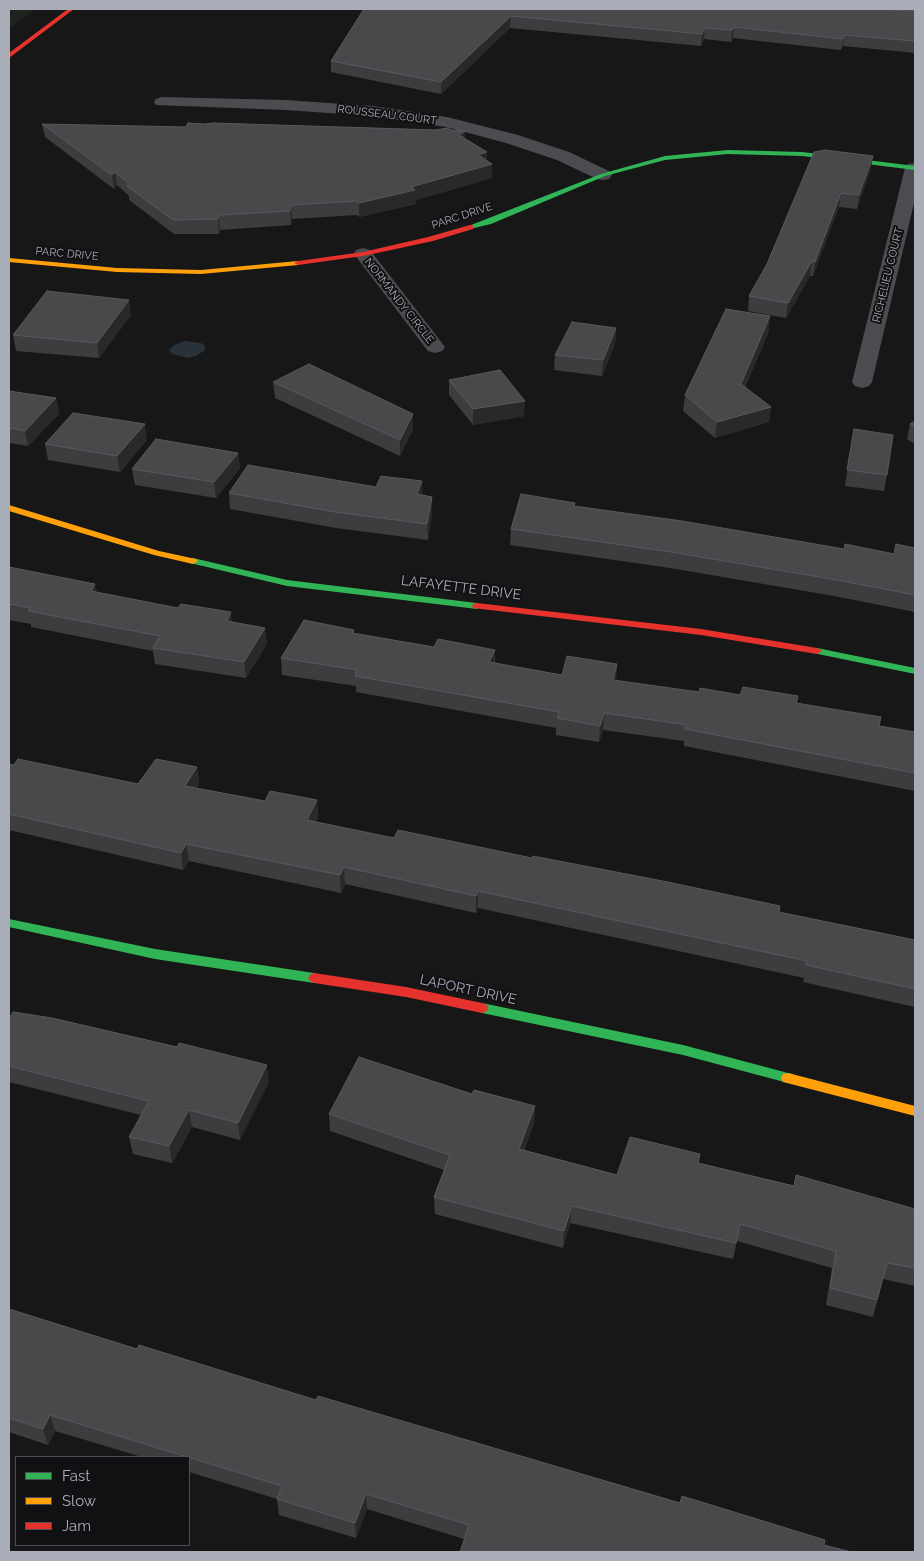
<!DOCTYPE html>
<style>
body{margin:0}
#map{position:relative;width:924px;height:1561px;overflow:hidden;background:#171717;font-family:Raleway,sans-serif}
canvas{display:block}
.frame{position:absolute;inset:0;border:10px solid #a8adb8;pointer-events:none}
.legend{position:absolute;left:15px;top:1456px;width:175px;height:90px;box-sizing:border-box;background:#111113;border:1px solid #4d4f55;margin:0;padding:6px 9px;list-style:none;font-size:15px;color:#a8adb8}
.legend li{display:flex;align-items:center;gap:10px;height:25px}
.legend b{width:25px;border:1px solid #4d4f55}
</style>
<div id="map">
<canvas width="924" height="1561"></canvas>
<div class="frame"></div>
<ul class="legend">
<li><b style="height:6px;background:#30b455"></b>Fast</li>
<li><b style="height:6px;background:#ff9f0a"></b>Slow</li>
<li><b style="height:6px;background:#e5322d"></b>Jam</li>
</ul>
</div>
<script>
const ctx = document.querySelector('canvas').getContext('2d');
ctx.lineJoin = 'round';
function fill(path, color) {
  ctx.fillStyle = color;
  ctx.fill(path, 'evenodd');
}
function toPath(rows) {
  const path = new Path2D();
  for (const r of rows) {
    path.moveTo(r[0], r[1]);
    for (let i = 2; i < r.length; i += 2) path.lineTo(r[i], r[i + 1]);
  }
  return path;
}
function trace(path, color, width, dash) {
  ctx.strokeStyle = color;
  ctx.lineWidth = width;
  ctx.lineCap = dash ? 'butt' : 'round';
  ctx.setLineDash(dash || []);
  ctx.stroke(path);
}
function write(font, color, halo, rows, align = 'center') {
  ctx.font = font + ' Raleway,sans-serif';
  ctx.lineWidth = 4;
  ctx.setLineDash([]);
  ctx.textBaseline = 'middle';
  ctx.strokeStyle = halo;
  ctx.fillStyle = color;
  for (const [text, x, y, turn = 0] of rows) {
    ctx.save();
    ctx.translate(x, y);
    ctx.rotate((+turn || 0) * Math.PI / 180);
    ctx.textAlign = isNaN(turn) ? turn : align;
    if (halo) ctx.strokeText(text, 0, 0);
    ctx.fillText(text, 0, 0);
    ctx.restore();
  }
}
fill(toPath([
 [9,9,36,9,9,29]
]), '#1d241e');
fill(toPath([
 [184,341,201,343,205,346,205,350,196,356,188,358,172,354,169,350,173,346]
]), '#2a3239');
fill(toPath([
 [162,97,285,100,373,106,447,117,518,135,569,152,609,171,612,175,609,179,603,180,597,179,557,160,506,143,446,127,373,116,285,110,156,105,154,102,156,99,162,97],
 [915,163,915,199,872,382,869,386,862,388,855,386,852,382,905,168,908,164,915,163],
 [363,248,370,250,442,343,445,347,442,351,435,353,428,351,354,254,356,250,363,248]
]), '#4b4c50');
fill(toPath([
 [728,150,802,152,915,166,915,170,802,156,728,154,665,160,605,176,491,224,470,229,466,227,601,174,665,156,728,150],
 [193,558,287,580,477,603,482,606,477,609,287,586,190,563,188,561,193,558],
 [817,648,915,668,915,674,813,653,812,651,813,649,817,648],
 [9,919,155,949,314,973,318,975,320,978,318,981,314,983,155,959,9,927,9,919],
 [482,1003,683,1045,788,1073,793,1074,795,1078,793,1082,788,1083,683,1055,482,1013,477,1011,476,1008,477,1005,482,1003]
]), '#30b455');
fill(toPath([
 [9,258,117,268,201,270,298,261,302,263,298,265,201,274,117,272,9,262,9,258],
 [9,505,159,551,196,559,198,561,193,564,154,555,9,511,9,505],
 [788,1073,915,1106,915,1116,783,1082,781,1078,783,1074,788,1073]
]), '#ff9f0a');
fill(toPath([
 [68,9,74,9,9,58,9,53,68,9],
 [470,225,473,225,473,229,433,241,363,256,298,265,294,263,298,261,363,252,428,237,470,225],
 [477,603,701,629,817,648,822,651,817,654,701,635,473,608,472,606,473,604,477,603],
 [314,973,406,987,482,1003,487,1005,488,1008,487,1011,482,1013,406,997,314,983,310,981,308,978,310,975,314,973]
]), '#e5322d');
fill(toPath([
 [364,9,915,9,915,53,843,46,841,50,733,38,731,42,704,39,701,46,510,28,441,94,331,72,331,61],
 [42,124,465,139,487,161,492,164,492,178,416,200,416,204,359,217,357,215,292,219,291,225,220,230,219,234,174,234,129,200,129,196,117,185,114,189,45,137],
 [814,152,871,169,857,209,839,207,813,276,810,276,786,318,748,311,749,296,767,264],
 [131,315,99,358,16,351,13,335],
 [616,328,615,344,602,376,554,370,555,355],
 [769,331,745,387,771,407,769,422,715,438,683,411,685,395],
 [449,380,524,416,473,425,449,395],
 [273,382,413,429,400,456,275,398],
 [9,391,56,398,59,414,28,446,9,443],
 [915,421,915,444,907,439,910,424],
 [854,429,887,475,884,491,845,486],
 [147,440,120,472,48,460,45,444],
 [238,453,240,468,216,498,135,485,132,469],
 [229,493,423,495,432,497,432,513,428,540,336,528,230,509],
 [575,506,844,549,894,554,915,548,915,612,834,596,670,568,510,545,511,529],
 [9,567,96,592,232,622,265,628,267,644,246,678,155,664,153,651,31,627,31,624,9,620],
 [354,630,354,633,434,647,495,650,495,663,562,675,617,664,616,681,699,692,740,695,798,696,797,703,879,726,915,732,915,791,684,746,684,741,603,730,599,742,556,735,556,728,356,692,356,686,282,675,281,658],
 [9,764,138,784,197,767,199,784,197,788,265,801,317,800,318,817,316,822,394,838,779,912,915,940,915,1007,803,982,804,978,478,908,476,913,345,884,341,893,189,861,183,870,9,830],
 [9,1019,269,1082,240,1140,192,1127,172,1163,133,1154,129,1137,141,1115,9,1082],
 [472,1094,535,1106,534,1123,524,1151,617,1175,698,1163,794,1186,915,1209,915,1286,883,1279,873,1317,826,1305,832,1268,737,1241,733,1259,570,1223,563,1248,435,1214,434,1197,444,1170,330,1131,329,1114],
 [9,1309,137,1349,680,1503,825,1540,464,1539,367,1509,356,1538,279,1515,277,1499,189,1472,189,1457,142,1457,55,1431,48,1445,9,1432]
]), '#3d3d3f');
fill(toPath([
 [511,16,510,28,441,94,441,82],
 [734,27,733,38,731,42,732,30],
 [705,28,704,39,701,46,702,34],
 [844,35,843,46,841,50,843,39],
 [465,131,465,144,459,135],
 [487,152,487,165,492,164,492,178,416,200,416,204,359,217,359,203,411,187,478,155],
 [873,156,871,169,857,209,859,195],
 [115,172,117,185,114,189,112,175],
 [841,193,839,207,813,276,815,262],
 [291,205,292,219,291,225,290,211],
 [219,215,220,230,219,234,218,219],
 [812,261,810,276,786,318,788,303],
 [129,300,131,315,99,358,97,343],
 [770,316,769,331,739,399,741,384],
 [616,328,615,344,602,376,603,360],
 [56,398,59,414,28,446,25,431],
 [525,401,524,416,473,425,473,409],
 [771,407,769,422,715,438,717,422],
 [413,414,413,429,400,456,400,440],
 [145,424,147,440,120,472,117,456],
 [238,453,240,468,216,498,214,482],
 [422,481,423,497,417,494],
 [432,497,432,513,428,540,427,524],
 [95,584,98,600,91,591],
 [231,612,233,629,227,621],
 [265,628,267,644,246,678,244,662],
 [495,650,494,666,489,662],
 [617,664,616,681,613,680],
 [604,713,603,730,599,742,600,726],
 [197,767,199,784,187,803,185,786],
 [317,800,318,817,308,837,307,820],
 [186,844,189,861,183,870,181,853],
 [344,867,345,884,341,893,340,875],
 [478,891,478,908,476,913,476,896],
 [267,1065,269,1082,240,1140,238,1123],
 [535,1106,534,1123,518,1166,519,1149],
 [189,1110,192,1127,172,1163,169,1146],
 [572,1206,570,1223,563,1248,564,1231],
 [740,1224,737,1241,733,1259,736,1243],
 [50,1415,55,1431,48,1445,43,1429],
 [366,1494,367,1509,356,1538,355,1523]
]), '#29292a');
const building = toPath([
 [364,9,873,9,915,11,915,41,844,35,843,39,734,27,732,30,705,28,702,34,511,16,441,82,331,61,364,9],
 [188,123,205,124,213,123,436,130,448,128,451,130,465,131,459,135,487,152,478,155,492,164,411,187,415,190,359,203,356,201,291,205,290,211,219,215,218,219,173,220,127,186,129,184,115,172,112,175,42,124,186,127,188,123],
 [825,150,873,156,859,195,841,193,815,262,812,261,788,303,749,296,767,264,814,152,825,150],
 [47,291,129,300,97,343,13,335,47,291],
 [726,309,770,316,741,384,771,407,717,422,685,395,726,309],
 [572,322,616,328,603,360,555,355,572,322],
 [309,364,413,414,400,440,273,382,309,364],
 [500,370,525,401,473,409,449,380,500,370],
 [9,391,56,398,25,431,9,428,9,391],
 [73,413,145,424,117,456,45,444,73,413],
 [915,421,915,427,910,424,915,421],
 [854,429,893,435,887,475,847,470,854,429],
 [156,439,238,453,214,482,132,469,156,439],
 [248,465,376,487,381,476,422,481,417,494,432,497,427,524,335,512,229,493,248,465],
 [521,494,575,503,574,506,682,521,844,549,845,544,894,554,896,544,915,548,915,595,837,580,671,552,511,529,521,494],
 [9,567,95,584,91,591,178,608,181,604,231,612,227,621,265,628,244,662,153,648,160,636,28,611,30,608,9,604,9,567],
 [304,620,354,630,352,633,434,647,438,639,495,650,489,662,562,675,567,656,617,664,613,680,699,692,700,688,740,695,743,687,798,696,796,703,881,717,879,726,915,732,915,773,685,729,687,725,604,713,600,726,557,718,559,712,355,676,357,670,281,658,304,620],
 [18,759,138,784,156,759,197,767,185,786,265,801,270,791,317,800,307,820,394,838,398,830,532,858,533,856,668,882,780,906,779,912,915,940,915,989,806,965,807,961,478,891,476,896,344,867,340,875,186,844,181,853,9,814,9,764,14,765,18,759],
 [13,1012,52,1018,177,1047,179,1043,267,1065,238,1123,189,1110,169,1146,129,1137,149,1101,9,1066,9,1019,13,1012],
 [359,1057,472,1094,474,1090,535,1106,519,1149,617,1175,630,1137,700,1154,698,1163,794,1186,796,1175,915,1209,915,1268,887,1263,877,1300,830,1288,836,1251,740,1224,736,1243,572,1206,564,1231,434,1197,450,1155,329,1114,359,1057],
 [9,1309,137,1349,139,1345,316,1400,318,1396,680,1503,682,1496,825,1540,824,1545,852,1552,460,1552,469,1525,366,1494,355,1523,277,1499,282,1486,50,1415,43,1429,9,1418,9,1309]
]);
fill(building, '#49494c');
trace(building, '#58595d', 1);
write('11px', '#a8adb8', '#111113', [
 ["ROUSSEAU COURT",387,115,7],
 ["PARC DRIVE",462,216,-18],
 ["PARC DRIVE",67,254,5],
 ["RICHELIEU COURT",888,275,-76],
 ["NORMANDY CIRCLE",399,301,52]
]);
write('14px', '#a8adb8', '#111113', [
 ["LAFAYETTE DRIVE",461,588,7],
 ["LAPORT DRIVE",468,990,12]
]);
</script>
